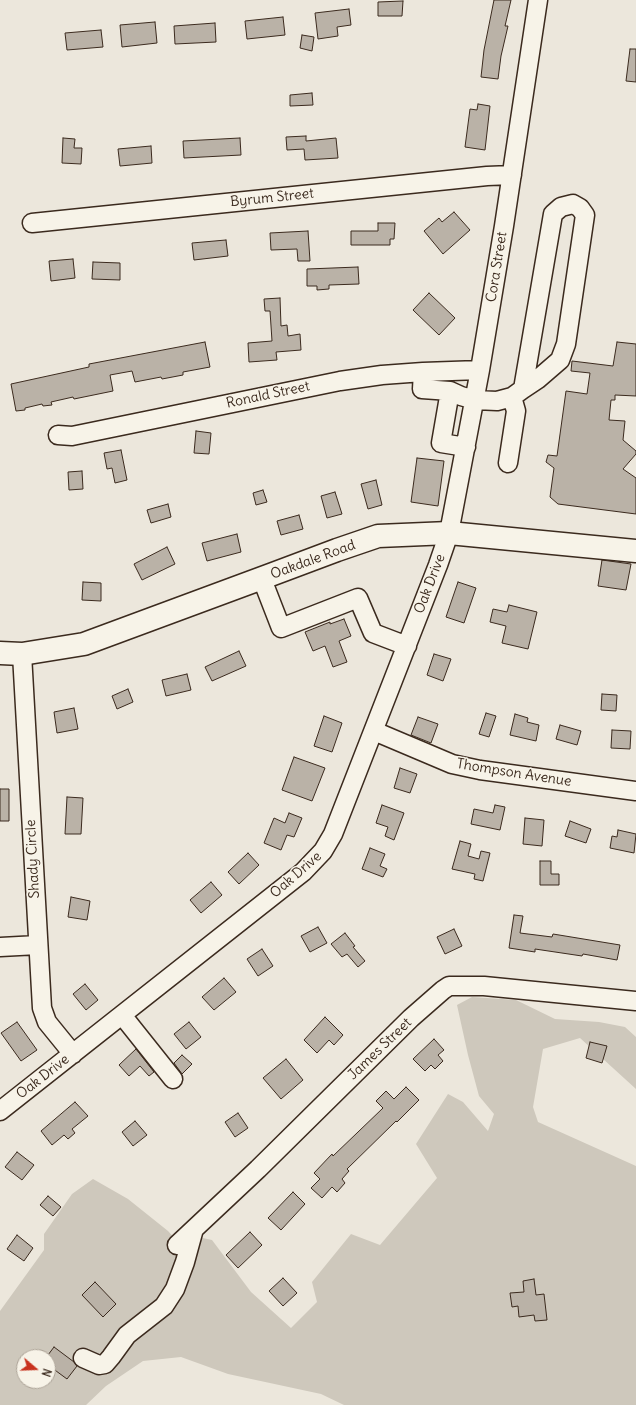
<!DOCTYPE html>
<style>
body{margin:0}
#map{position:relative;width:636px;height:1405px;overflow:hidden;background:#ece7dc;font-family:Delius,sans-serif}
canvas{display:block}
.north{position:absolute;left:16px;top:1349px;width:40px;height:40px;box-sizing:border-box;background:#f7f3e8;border:1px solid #aca397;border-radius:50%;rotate:109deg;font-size:11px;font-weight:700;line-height:16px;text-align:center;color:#3b2a1e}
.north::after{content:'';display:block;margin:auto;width:14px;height:18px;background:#c8321e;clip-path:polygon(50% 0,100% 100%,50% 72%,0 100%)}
</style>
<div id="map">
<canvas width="636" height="1405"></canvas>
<div class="north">N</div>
</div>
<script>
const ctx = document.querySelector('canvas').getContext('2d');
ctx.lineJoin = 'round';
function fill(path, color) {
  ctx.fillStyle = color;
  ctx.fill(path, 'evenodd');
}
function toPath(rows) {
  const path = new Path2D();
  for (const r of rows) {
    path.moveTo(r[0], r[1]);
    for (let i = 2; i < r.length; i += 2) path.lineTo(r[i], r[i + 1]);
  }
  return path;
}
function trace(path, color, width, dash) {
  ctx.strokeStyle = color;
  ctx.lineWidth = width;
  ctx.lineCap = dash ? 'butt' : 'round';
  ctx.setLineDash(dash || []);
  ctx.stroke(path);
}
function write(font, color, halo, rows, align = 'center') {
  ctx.font = font + ' Delius,sans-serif';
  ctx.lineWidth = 3;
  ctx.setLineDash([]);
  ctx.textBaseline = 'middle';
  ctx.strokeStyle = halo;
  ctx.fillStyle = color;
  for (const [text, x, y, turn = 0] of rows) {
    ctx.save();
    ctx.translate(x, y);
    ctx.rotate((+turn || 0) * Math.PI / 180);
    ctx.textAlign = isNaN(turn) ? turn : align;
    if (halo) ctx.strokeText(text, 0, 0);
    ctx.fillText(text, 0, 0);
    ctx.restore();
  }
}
fill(toPath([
 [472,997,516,1000,555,1019,599,1022,625,1027,636,1037,636,1089,580,1038,543,1049,533,1107,538,1122,636,1166,636,1405,344,1405,321,1394,228,1374,181,1357,143,1361,106,1386,86,1405,0,1405,0,1311,44,1250,44,1234,72,1194,93,1179,128,1199,168,1231,192,1257,198,1237,212,1240,251,1292,291,1328,317,1302,312,1282,351,1234,380,1245,437,1178,416,1144,448,1094,463,1102,488,1131,494,1114,479,1096,468,1055,457,1005],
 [24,1357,48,1357,48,1381,24,1381]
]), '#cec8bc');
const building = toPath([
 [494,0,511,0,505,26,508,26,501,56,498,79,481,77,484,50,494,0],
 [403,1,402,16,378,16,378,2,403,1],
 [349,9,351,25,337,27,338,36,318,39,315,13,349,9],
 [283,17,285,35,247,39,245,21,283,17],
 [155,22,157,43,122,47,120,25,155,22],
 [215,23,216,42,175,44,174,26,215,23],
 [101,30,103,47,67,50,65,33,101,30],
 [302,35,314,37,312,51,300,48,302,35],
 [630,49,636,49,636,82,626,81,630,49],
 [312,93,313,105,290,106,290,95,312,93],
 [478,104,490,106,485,150,465,147,470,109,477,110,478,104],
 [306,136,306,141,336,138,338,158,305,160,304,149,287,150,286,137,306,136],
 [63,138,75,139,74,148,82,148,81,164,62,163,63,138],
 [240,138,241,155,184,158,183,141,240,138],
 [151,146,152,163,120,166,118,149,151,146],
 [454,212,470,230,443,254,424,231,439,218,442,222,454,212],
 [378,223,395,223,394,239,390,239,390,245,351,245,351,231,378,231,378,223],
 [308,231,310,261,298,261,297,249,271,250,270,233,308,231],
 [226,240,228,256,194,260,192,243,226,240],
 [73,259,75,278,51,281,49,261,73,259],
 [93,262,120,263,120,280,92,279,93,262],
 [358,267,359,284,329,285,329,289,317,290,317,286,307,286,307,269,358,267],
 [429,293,455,318,439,335,413,310,429,293],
 [280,298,281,326,287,325,288,336,300,334,301,350,276,352,277,360,249,362,248,343,272,341,270,311,265,311,264,299,280,298],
 [205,342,210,367,183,372,183,375,162,379,161,377,135,382,132,371,110,375,113,391,74,399,73,397,51,402,52,405,43,406,42,404,25,408,25,410,16,411,11,384,89,367,89,364,205,342],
 [617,342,636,344,636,396,615,395,615,400,611,400,609,420,625,421,623,440,636,451,636,454,623,469,636,478,636,514,558,504,550,497,554,468,546,462,548,455,557,456,566,391,587,394,590,373,571,371,572,361,613,366,617,342],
 [196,431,211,433,209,454,194,453,196,431],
 [121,450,127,480,115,483,112,468,107,469,104,453,121,450],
 [417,458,444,461,438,506,411,502,417,458],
 [82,471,83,489,69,490,68,472,82,471],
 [376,480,382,505,368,509,361,484,376,480],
 [263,490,267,502,256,505,253,493,263,490],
 [335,492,342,514,327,518,321,496,335,492],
 [168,504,171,517,151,523,147,510,168,504],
 [299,515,303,529,281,535,277,521,299,515],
 [237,534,241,552,207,561,202,543,237,534],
 [167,547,175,564,142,580,134,564,167,547],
 [602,560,631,564,626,590,598,586,602,560],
 [83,582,101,583,101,601,82,600,83,582],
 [458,582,476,588,464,623,446,617,458,582],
 [509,605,537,612,528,649,502,643,506,626,490,622,493,609,507,612,509,605],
 [344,619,351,636,339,641,347,662,333,667,325,646,313,651,305,632,330,622,330,624,344,619],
 [239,651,246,666,212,681,205,667,239,651],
 [434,654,451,659,443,681,427,675,434,654],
 [187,674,191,690,166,696,162,680,187,674],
 [128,689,133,702,117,709,112,696,128,689],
 [602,694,617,695,616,711,601,710,602,694],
 [74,708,78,729,57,733,54,712,74,708],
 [486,713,496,716,489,737,479,734,486,713],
 [515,714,528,718,527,722,539,725,536,741,510,735,515,714],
 [324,716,342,723,332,752,314,746,324,716],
 [418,717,438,724,431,743,411,735,418,717],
 [560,725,581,731,577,745,556,739,560,725],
 [612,730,631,731,630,749,611,748,612,730],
 [294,757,325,768,312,801,282,790,294,757],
 [400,768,417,774,410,793,394,788,400,768],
 [0,789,9,789,9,821,0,821,0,789],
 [67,797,83,798,81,834,65,834,67,797],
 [382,805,404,813,394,840,385,836,388,827,376,823,382,805],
 [495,805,505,807,500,830,471,824,474,809,493,813,495,805],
 [289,813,302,818,294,837,287,835,281,850,264,843,274,818,285,823,289,813],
 [525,818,544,820,542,846,523,844,525,818],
 [570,821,591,829,586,843,565,836,570,821],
 [618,830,636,834,634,853,610,848,612,836,617,837,618,830],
 [460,841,471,844,468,856,479,859,481,851,490,853,483,881,474,879,475,874,452,869,460,841],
 [370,848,385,854,380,866,387,869,383,877,362,869,370,848],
 [248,853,259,865,239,884,228,872,248,853],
 [540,861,551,861,551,874,559,874,559,885,540,885,540,861],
 [211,882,222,895,201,913,190,900,211,882],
 [71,897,90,901,87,920,68,917,71,897],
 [514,915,523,916,520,933,552,937,553,934,620,945,617,960,583,954,582,956,535,949,535,952,509,948,514,915],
 [318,927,327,943,310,952,301,936,318,927],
 [454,929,462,946,445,954,437,937,454,929],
 [345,933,355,946,353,947,365,961,358,967,347,954,342,957,331,944,345,933],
 [262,949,273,966,258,976,247,959,262,949],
 [224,978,236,992,214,1010,202,997,224,978],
 [85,984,98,1000,86,1010,73,994,85,984],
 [325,1017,343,1035,334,1045,329,1040,317,1053,304,1040,325,1017],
 [17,1022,37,1050,21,1061,1,1033,17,1022],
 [189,1022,201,1037,186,1049,174,1034,189,1022],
 [434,1039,444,1050,438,1055,443,1061,435,1069,431,1065,425,1071,413,1059,434,1039],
 [590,1042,607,1046,602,1063,586,1058,590,1042],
 [136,1049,154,1072,149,1076,140,1066,129,1076,119,1065,136,1049],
 [182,1055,192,1064,182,1074,174,1063,182,1055],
 [286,1059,303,1080,281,1099,263,1078,286,1059],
 [406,1087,419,1100,397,1122,396,1121,347,1169,349,1171,342,1179,345,1183,337,1192,332,1187,322,1198,311,1188,320,1179,314,1173,332,1154,333,1156,383,1108,376,1101,386,1091,394,1099,406,1087],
 [75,1102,88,1116,72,1129,75,1133,68,1139,64,1135,52,1145,41,1131,75,1102],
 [238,1113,248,1128,235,1137,225,1122,238,1113],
 [135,1121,147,1135,133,1146,122,1132,135,1121],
 [17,1152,34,1165,22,1180,5,1167,17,1152],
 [293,1192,305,1204,281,1230,268,1218,293,1192],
 [48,1196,61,1207,53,1216,40,1205,48,1196],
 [250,1232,262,1245,238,1268,226,1255,250,1232],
 [17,1235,33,1248,24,1261,7,1249,17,1235],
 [283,1278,297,1293,283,1306,269,1291,283,1278],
 [534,1279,536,1295,544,1294,547,1320,535,1321,534,1315,519,1317,518,1306,512,1307,510,1293,524,1292,523,1281,534,1279],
 [95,1282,116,1304,103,1317,82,1295,95,1282],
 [54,1347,74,1362,77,1366,67,1379,48,1365,48,1355,54,1347]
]);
fill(building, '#bab2a7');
trace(building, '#3b2a1e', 1);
const minor = toPath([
 [32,223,487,176,512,175],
 [423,372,422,389,450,391,461,396,475,400,497,401,512,397,523,389,538,379,560,360,566,344,585,215,580,208,573,204,561,207,553,214,523,389],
 [450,391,441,443,466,447],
 [58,435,72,436,340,381,382,375,423,372,480,370],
 [508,463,516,411,512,397],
 [262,579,281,628,358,598,373,633,407,646],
 [22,654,42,1008,47,1022,73,1054],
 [374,731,452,764,480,770,636,791],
 [0,947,38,945],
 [122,1015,173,1079],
 [0,1111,303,872,323,851,333,834,438,565,449,533,480,370,504,226,538,0],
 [177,1245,258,1169,411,1018,443,990,449,986,484,986,636,1001],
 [83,1358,99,1365,105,1364,111,1357,127,1335,164,1306,175,1289,185,1262,194,1229]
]);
const major = toPath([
 [0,653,22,654,84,644,273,574,337,550,378,536,449,533,636,551]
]);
trace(minor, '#3b2a1e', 21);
trace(major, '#3b2a1e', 25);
trace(minor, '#f7f3e8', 18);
trace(major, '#f7f3e8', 22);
write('14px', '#3b2a1e', '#f7f3e8', [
 ["Byrum Street",272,198,-6],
 ["Cora Street",497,267,-81],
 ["Ronald Street",268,395,-12],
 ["Oakdale Road",313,560,-20],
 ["Oak Drive",430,584,-69],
 ["Thompson Avenue",514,773,9],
 ["Shady Circle",33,859,-93],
 ["Oak Drive",296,875,-41],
 ["James Street",380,1049,-44],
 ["Oak Drive",43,1077,-38]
]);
</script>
